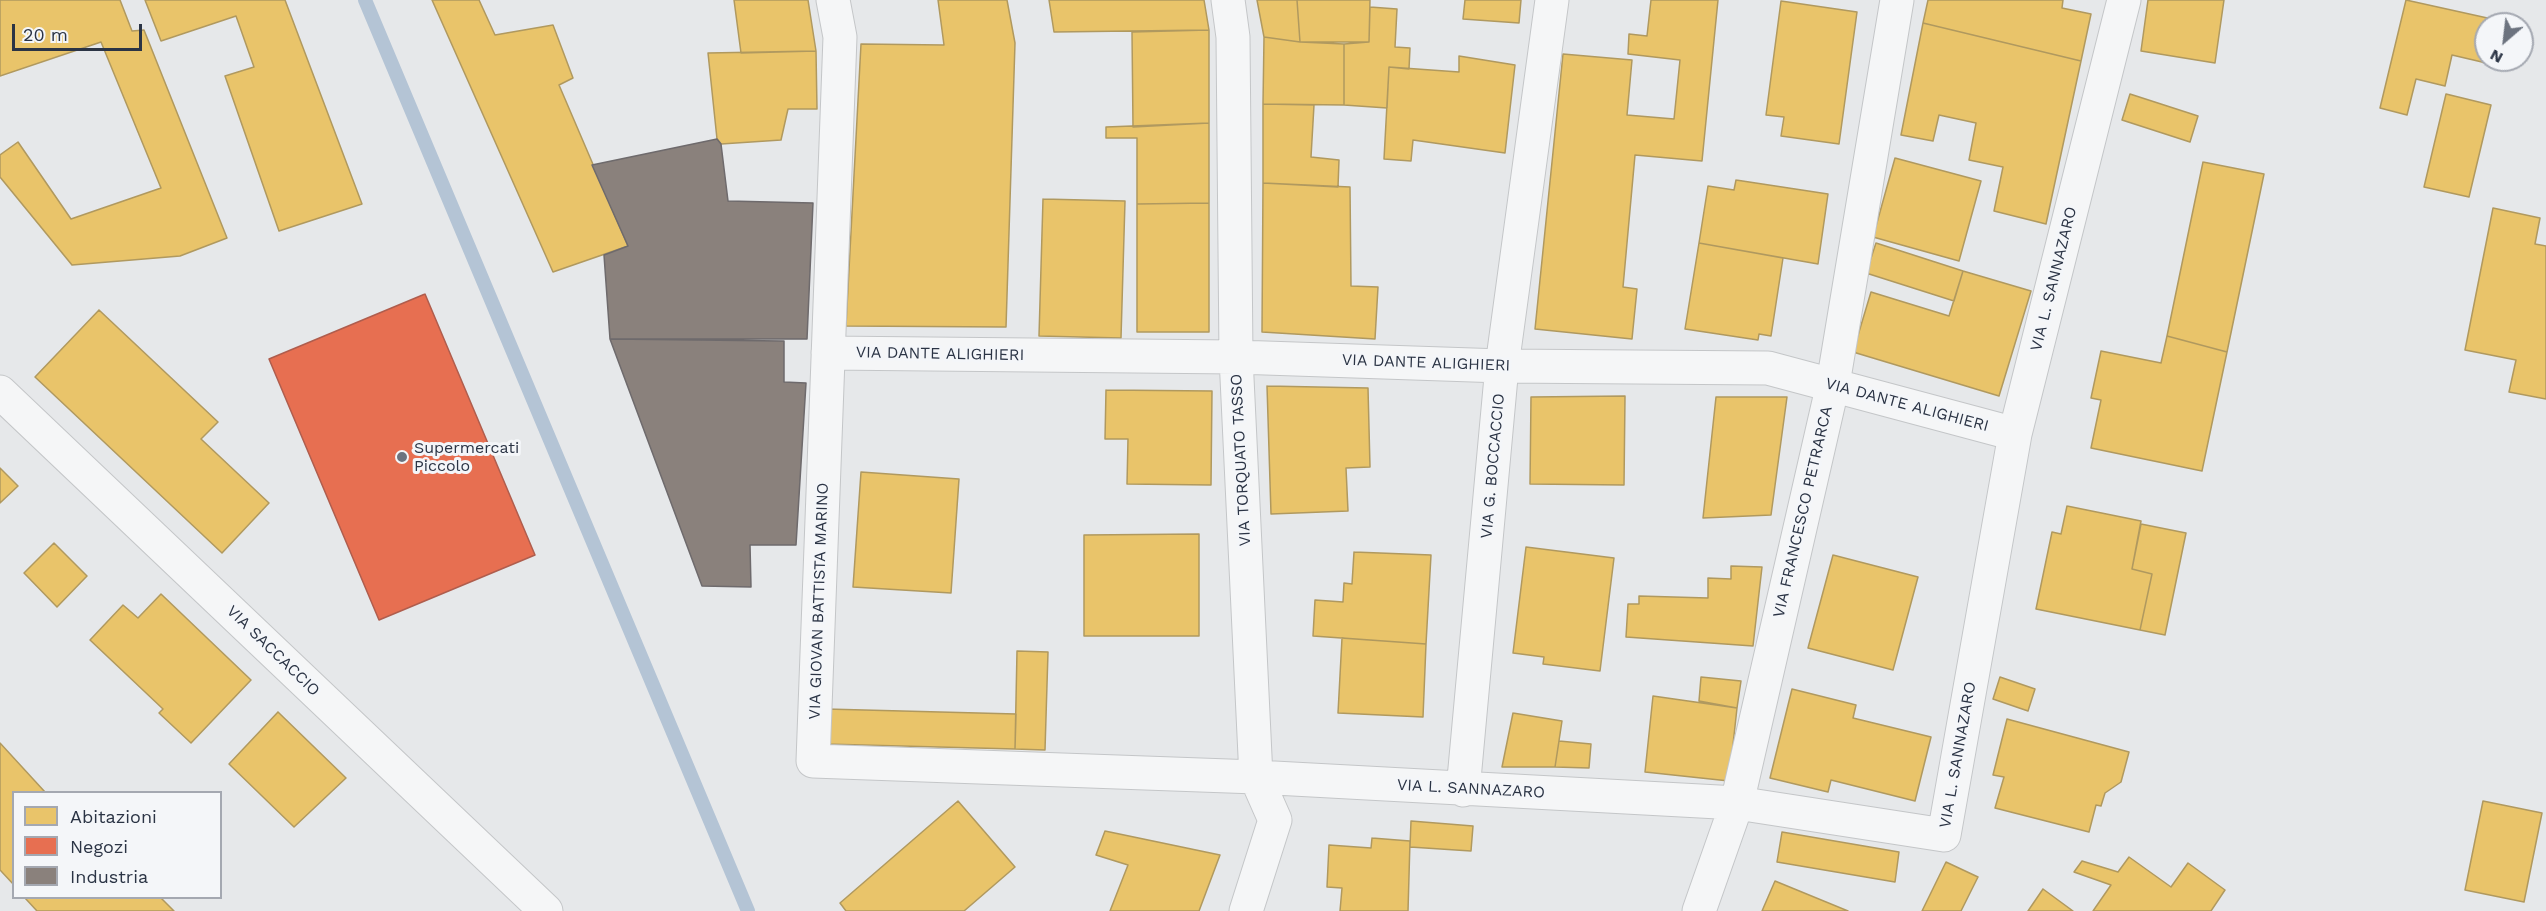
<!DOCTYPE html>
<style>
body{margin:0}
#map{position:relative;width:2546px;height:911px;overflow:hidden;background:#e6e8ea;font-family:"Work Sans",sans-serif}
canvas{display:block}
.legend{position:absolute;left:12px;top:791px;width:210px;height:108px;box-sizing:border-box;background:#f4f6f9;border:2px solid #a4a8b1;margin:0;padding:8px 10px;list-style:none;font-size:18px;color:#2b3445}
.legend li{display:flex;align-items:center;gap:12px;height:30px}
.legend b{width:30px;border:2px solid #a4a8b1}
.north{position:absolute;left:2474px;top:12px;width:60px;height:60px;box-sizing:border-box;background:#f4f6f9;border:2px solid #a4a8b1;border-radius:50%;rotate:208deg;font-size:16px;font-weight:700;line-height:24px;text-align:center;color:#2b3445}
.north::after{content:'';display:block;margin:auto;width:21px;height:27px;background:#6c737f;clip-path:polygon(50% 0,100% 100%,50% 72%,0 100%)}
.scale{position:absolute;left:12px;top:24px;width:130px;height:27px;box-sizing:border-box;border:3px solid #2b3445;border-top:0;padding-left:8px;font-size:18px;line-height:21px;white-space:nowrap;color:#2b3445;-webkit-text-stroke:4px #f4f6f9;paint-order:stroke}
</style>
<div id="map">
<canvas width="2546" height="911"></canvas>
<ul class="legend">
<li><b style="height:16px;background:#e9c46a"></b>Abitazioni</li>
<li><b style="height:16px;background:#e76f51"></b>Negozi</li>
<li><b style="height:16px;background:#8a817c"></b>Industria</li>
</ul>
<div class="north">N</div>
<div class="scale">20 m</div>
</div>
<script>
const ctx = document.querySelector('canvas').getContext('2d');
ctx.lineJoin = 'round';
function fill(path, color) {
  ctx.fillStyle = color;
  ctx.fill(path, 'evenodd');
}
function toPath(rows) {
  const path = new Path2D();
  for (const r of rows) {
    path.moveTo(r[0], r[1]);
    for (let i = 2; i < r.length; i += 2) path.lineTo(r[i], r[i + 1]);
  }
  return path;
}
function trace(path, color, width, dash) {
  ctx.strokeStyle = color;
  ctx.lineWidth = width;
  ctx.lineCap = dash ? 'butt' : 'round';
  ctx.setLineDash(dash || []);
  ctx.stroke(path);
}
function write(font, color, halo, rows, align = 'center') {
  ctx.font = font + ' "Work Sans",sans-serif';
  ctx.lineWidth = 6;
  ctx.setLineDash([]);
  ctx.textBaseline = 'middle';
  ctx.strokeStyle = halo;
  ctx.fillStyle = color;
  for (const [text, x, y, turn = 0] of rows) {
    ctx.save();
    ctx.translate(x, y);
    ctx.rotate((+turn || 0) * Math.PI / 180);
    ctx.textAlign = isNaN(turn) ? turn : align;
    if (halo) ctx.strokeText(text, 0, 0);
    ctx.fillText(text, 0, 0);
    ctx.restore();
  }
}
const homes = toPath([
 [0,0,120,0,132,31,144,30,227,238,180,256,72,265,0,177,0,155,18,142,71,219,161,188,101,42,0,76,0,0],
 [145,0,285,0,362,204,279,231,225,76,254,67,236,16,161,41,145,0],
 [432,0,479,0,495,35,553,25,573,78,559,85,628,246,553,272,432,0],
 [734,0,808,0,816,51,741,53,734,0],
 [938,0,1007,0,1015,43,1006,327,846,326,861,44,944,45,938,0],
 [1049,0,1204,0,1209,30,1054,32,1049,0],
 [1257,0,1297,0,1300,42,1264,37,1257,0],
 [1297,0,1370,0,1369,42,1300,42,1297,0],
 [1465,0,1521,0,1519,23,1463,19,1465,0],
 [1651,0,1718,0,1702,161,1635,155,1623,287,1637,289,1632,339,1535,329,1563,54,1632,60,1627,115,1674,119,1680,60,1628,54,1629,34,1647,36,1651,0],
 [1928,0,2063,0,2062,8,2091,14,2081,61,1923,23,1928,0],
 [2148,0,2224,0,2215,63,2141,51,2148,0],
 [2406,0,2510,23,2486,24,2486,60,2501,60,2499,66,2452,55,2445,86,2416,79,2407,115,2380,108,2406,0],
 [1781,1,1857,12,1839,144,1781,136,1784,117,1766,115,1781,1],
 [1370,7,1397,9,1395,47,1410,48,1409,69,1389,67,1387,108,1344,105,1344,44,1369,42,1370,7],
 [1923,23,2081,61,2046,224,1994,211,2003,167,1969,160,1976,123,1939,115,1933,141,1901,135,1923,23],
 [1209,30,1209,123,1133,127,1132,32,1209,30],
 [1264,37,1300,42,1344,44,1344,105,1263,104,1264,37],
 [816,51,817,109,788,109,781,140,721,144,717,139,708,53,816,51],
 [1459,56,1515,65,1505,153,1413,140,1411,161,1384,159,1389,67,1459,72,1459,56],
 [2130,94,2198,116,2190,142,2122,120,2130,94],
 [2446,94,2491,105,2469,197,2424,187,2446,94],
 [1263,104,1314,105,1311,157,1339,160,1338,187,1263,183,1263,104],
 [1209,123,1209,203,1137,204,1137,138,1106,138,1106,127,1209,123],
 [1895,158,1981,181,1959,261,1873,237,1895,158],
 [2203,162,2264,174,2227,352,2167,336,2203,162],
 [1736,180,1828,194,1818,264,1699,243,1708,186,1734,190,1736,180],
 [1263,183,1350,187,1351,286,1378,287,1375,339,1262,332,1263,183],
 [1043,199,1125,201,1121,338,1039,336,1043,199],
 [1209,203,1209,332,1137,332,1137,204,1209,203],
 [2493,208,2540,218,2535,244,2546,246,2546,399,2509,392,2516,360,2465,350,2493,208],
 [1699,243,1783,258,1771,336,1759,334,1758,340,1685,329,1699,243],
 [1876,243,1963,271,1954,301,1866,273,1876,243],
 [1963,271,2031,291,1999,396,1853,352,1871,292,1949,316,1963,271],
 [99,310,218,422,201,439,269,503,222,553,35,377,99,310],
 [2167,336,2227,352,2202,471,2091,448,2101,400,2091,398,2101,351,2161,363,2167,336],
 [1267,386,1368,388,1370,467,1346,468,1348,511,1271,514,1267,386],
 [1106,390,1212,391,1211,485,1127,484,1128,439,1105,439,1106,390],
 [1625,396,1624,485,1530,484,1531,397,1625,396],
 [1716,397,1787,397,1771,515,1703,518,1716,397],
 [0,468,18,486,0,503,0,468],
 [861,472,959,479,951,593,853,587,861,472],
 [2067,506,2141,521,2132,569,2152,574,2140,630,2036,609,2052,532,2061,534,2067,506],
 [2141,524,2186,533,2165,635,2140,630,2152,574,2132,569,2141,524],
 [1199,534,1199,636,1084,636,1084,535,1199,534],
 [54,543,87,576,57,607,24,573,54,543],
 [1526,547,1614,558,1600,671,1543,664,1544,657,1513,653,1526,547],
 [1354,552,1431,555,1426,644,1313,636,1315,600,1343,602,1344,583,1352,584,1354,552],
 [1833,555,1918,577,1893,670,1808,648,1833,555],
 [1731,566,1762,567,1753,646,1626,637,1628,604,1639,604,1639,596,1708,598,1708,578,1731,579,1731,566],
 [161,594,251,680,191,743,159,713,163,709,90,640,123,605,138,618,161,594],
 [1342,638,1426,644,1423,717,1338,713,1342,638],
 [1017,651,1048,652,1045,750,1015,749,1017,651],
 [1701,677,1741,681,1737,708,1699,701,1701,677],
 [2000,677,2035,689,2028,711,1993,699,2000,677],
 [1792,689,1856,705,1853,718,1931,737,1915,801,1831,780,1828,792,1770,778,1792,689],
 [1653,696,1737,708,1729,781,1645,772,1653,696],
 [826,709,1016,714,1015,749,825,744,826,709],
 [278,712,346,778,294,827,229,764,278,712],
 [1513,713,1562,721,1555,767,1502,767,1513,713],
 [2007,719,2129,752,2121,782,2105,793,2101,806,2096,805,2089,832,1995,808,2004,777,1993,775,2007,719],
 [1559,741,1591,744,1589,768,1555,767,1559,741],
 [0,743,45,792,14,792,14,885,0,870,0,743],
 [958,801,1015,867,964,911,846,911,840,903,958,801],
 [2483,801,2542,813,2524,902,2465,890,2483,801],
 [1411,821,1473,826,1471,851,1410,847,1411,821],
 [1105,831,1220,855,1199,911,1110,911,1128,865,1096,855,1105,831],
 [1782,832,1899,852,1895,882,1777,862,1782,832],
 [1372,838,1410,841,1408,911,1340,911,1342,888,1327,887,1329,845,1371,848,1372,838],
 [2129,857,2171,887,2188,863,2225,890,2211,911,2093,911,2111,885,2074,872,2082,861,2118,872,2129,857],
 [1946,862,1978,877,1961,911,1922,911,1946,862],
 [1775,881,1848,911,1762,911,1775,881],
 [2043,889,2073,911,2028,911,2043,889],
 [25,898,161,898,174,911,37,911,25,898]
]);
fill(homes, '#e9c46a');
trace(homes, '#b0995f', 1.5);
const shops = toPath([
 [425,294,535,555,379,620,269,359,425,294]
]);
fill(shops, '#e76f51');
trace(shops, '#af5d4d', 1.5);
const industry = toPath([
 [717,139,721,144,728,201,813,203,807,339,610,339,604,255,628,246,592,165,717,139],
 [610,339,784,341,784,382,806,383,796,545,750,545,751,587,702,586,610,339]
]);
fill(industry, '#8a817c');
trace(industry, '#6e6a6c', 1.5);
trace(toPath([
 [365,0,748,911]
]), '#b4c4d5', 14);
const minor = toPath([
 [833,0,840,37,813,761,1256,777,1737,803,1944,835,2015,434,2124,0],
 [1228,0,1233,37,1236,357,1256,777,1275,820,1246,911],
 [828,353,1236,357,1502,366,1768,368,2015,434],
 [0,392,546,911],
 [1463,790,1502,366,1552,0],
 [1699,911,1737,803,1833,384,1897,0]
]);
trace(minor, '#c4c6c8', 35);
trace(minor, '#f5f6f7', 33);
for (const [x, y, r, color] of [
 [402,457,6,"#6c737f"]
]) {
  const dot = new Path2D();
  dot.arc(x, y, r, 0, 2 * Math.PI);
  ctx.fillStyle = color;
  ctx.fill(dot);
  trace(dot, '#f4f6f9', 2);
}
write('16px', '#2b3445', '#f4f6f9', [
 ["VIA L. SANNAZARO",2054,279,-76],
 ["VIA DANTE ALIGHIERI",940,354,1],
 ["VIA DANTE ALIGHIERI",1426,363,2],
 ["VIA DANTE ALIGHIERI",1907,405,15],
 ["VIA TORQUATO TASSO",1241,460,-93],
 ["VIA G. BOCCACCIO",1493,466,-85],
 ["VIA FRANCESCO PETRARCA",1803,512,-77],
 ["VIA GIOVAN BATTISTA MARINO",819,601,-88],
 ["VIA SACCACCIO",273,651,44],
 ["VIA L. SANNAZARO",1958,755,-80],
 ["VIA L. SANNAZARO",1471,789,3]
]);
write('16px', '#2b3445', '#f4f6f9', [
 ["Supermercati",414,448],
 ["Piccolo",414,466]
], 'left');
</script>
